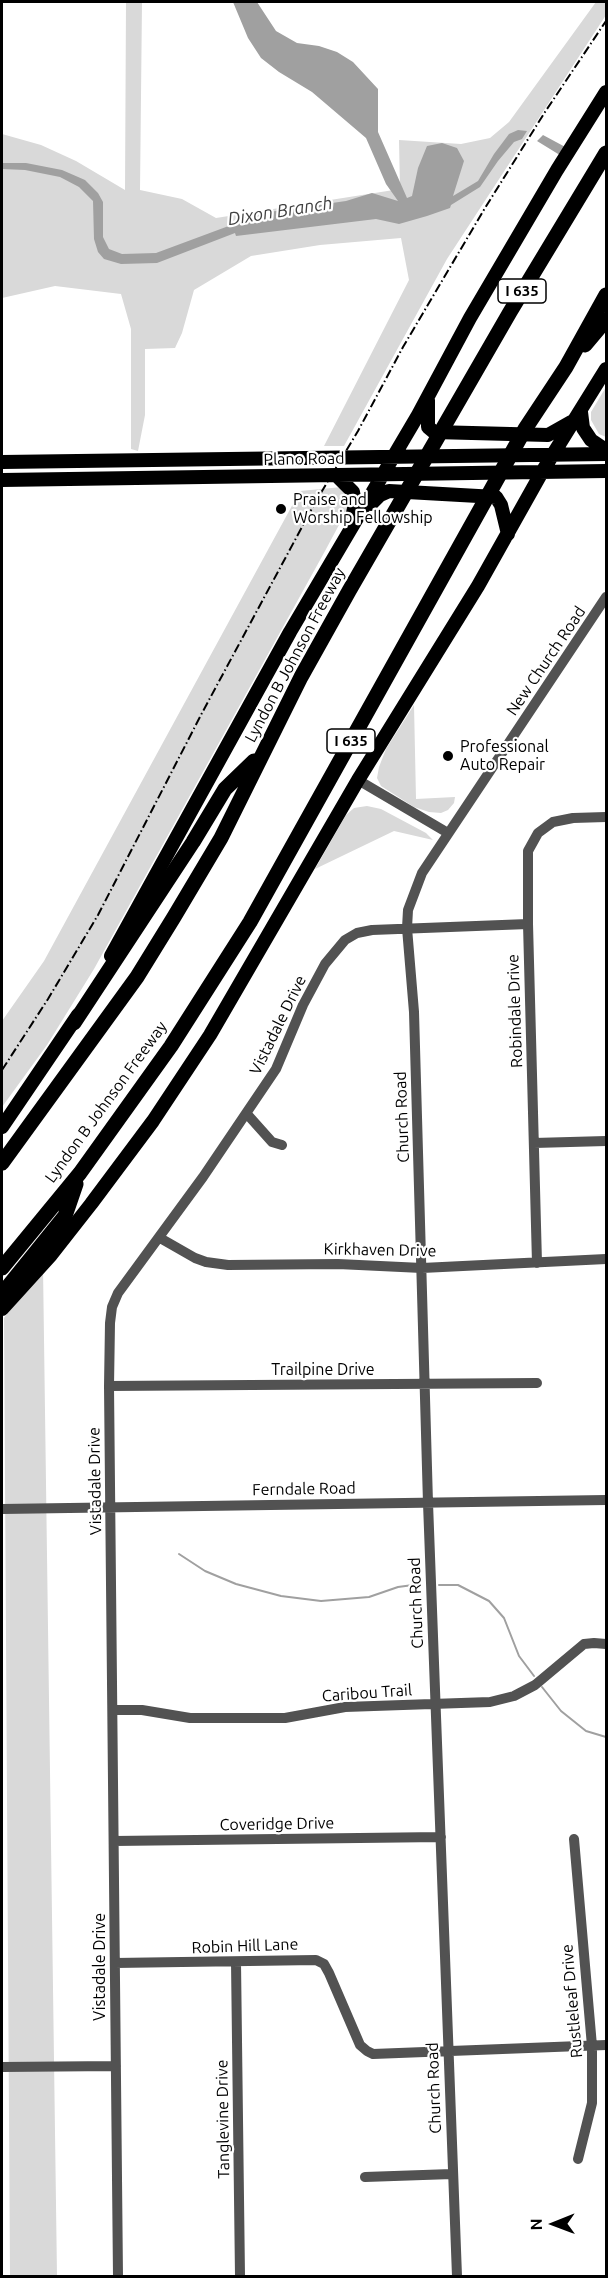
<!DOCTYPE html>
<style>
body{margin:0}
#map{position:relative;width:608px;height:2278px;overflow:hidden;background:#fff;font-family:Ubuntu,sans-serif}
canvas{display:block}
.frame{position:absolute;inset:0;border:3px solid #000;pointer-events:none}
.north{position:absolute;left:524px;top:2194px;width:60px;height:60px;-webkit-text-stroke:4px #fff;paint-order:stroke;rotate:269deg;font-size:16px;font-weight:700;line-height:24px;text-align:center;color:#000}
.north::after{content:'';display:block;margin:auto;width:21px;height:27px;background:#000;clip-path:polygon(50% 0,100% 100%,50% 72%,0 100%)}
</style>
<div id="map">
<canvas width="608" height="2278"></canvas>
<div class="frame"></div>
<div class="north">N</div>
</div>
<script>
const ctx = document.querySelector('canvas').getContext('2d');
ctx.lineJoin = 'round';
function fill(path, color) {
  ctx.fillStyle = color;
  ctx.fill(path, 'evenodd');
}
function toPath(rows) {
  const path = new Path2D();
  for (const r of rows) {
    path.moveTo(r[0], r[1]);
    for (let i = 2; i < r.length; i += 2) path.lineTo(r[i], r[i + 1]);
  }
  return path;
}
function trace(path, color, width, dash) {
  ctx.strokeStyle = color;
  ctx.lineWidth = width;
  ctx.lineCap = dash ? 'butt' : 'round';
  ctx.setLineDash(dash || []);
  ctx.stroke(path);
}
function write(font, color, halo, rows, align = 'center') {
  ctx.font = font + ' Ubuntu,sans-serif';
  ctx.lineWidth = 4.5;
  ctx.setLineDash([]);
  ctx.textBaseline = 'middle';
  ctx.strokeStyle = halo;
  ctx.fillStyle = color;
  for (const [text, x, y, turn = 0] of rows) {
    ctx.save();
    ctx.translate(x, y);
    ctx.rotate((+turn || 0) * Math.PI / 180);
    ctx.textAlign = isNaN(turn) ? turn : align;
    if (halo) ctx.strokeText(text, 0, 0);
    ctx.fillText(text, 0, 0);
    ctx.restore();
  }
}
fill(toPath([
 [126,2,142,2,140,190,182,199,216,218,400,189,399,140,461,144,490,138,509,122,596,2,606,2,606,15,447,259,344,446,324,446,409,280,401,238,320,245,251,256,194,290,182,333,175,348,145,349,145,415,138,451,131,449,131,329,121,294,55,286,2,298,2,134,41,145,76,161,125,190],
 [606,387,606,437,599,434,591,420,591,412],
 [342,487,348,494,347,510,325,551,94,969,47,1045,2,1107,2,1021,44,961,300,491],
 [414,705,416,799,455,797,454,803,448,810,441,813,429,812,414,807,381,786,377,778,379,767,386,749],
 [367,806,381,809,426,833,433,840,394,831,315,869,346,815,354,808],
 [43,1267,57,2276,10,2276,4,1318]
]), '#d9d9d9');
fill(toPath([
 [233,2,257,2,276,31,297,43,319,46,337,52,353,62,378,89,378,132,407,198,412,196,418,168,427,146,442,143,457,148,464,161,453,196,478,181,494,154,509,134,518,130,527,131,522,139,514,142,498,161,480,187,451,205,450,208,427,216,399,224,376,219,236,236,235,233,157,263,121,264,104,259,98,252,94,239,93,201,79,187,60,177,25,170,2,169,2,163,26,163,62,170,85,180,98,193,103,202,103,237,109,249,122,254,156,253,234,224,241,216,346,201,372,193,398,201,386,184,366,138,312,92,279,72,261,58,248,38],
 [543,135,569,149,563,157,537,141]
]), '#a0a0a0');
trace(toPath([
 [179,1554,205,1571,236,1584,281,1596,321,1601,369,1597,398,1587,413,1585],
 [439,1585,458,1585,489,1601,504,1618,519,1656,534,1676],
 [542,1687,561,1711,586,1731,606,1737]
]), '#a0a0a0', 2);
trace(toPath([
 [358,780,448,833],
 [247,1114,272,1142,282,1145],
 [534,1143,606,1141],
 [160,1238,195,1258,206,1262,228,1265,338,1264,422,1268,606,1259],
 [537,1263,528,924,528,851,538,833,553,822,573,818,606,817],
 [109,1386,537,1383],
 [2,1509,606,1500],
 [113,1710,142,1710,190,1718,285,1718,345,1707,490,1702,514,1696,535,1685,584,1644,594,1643,606,1644],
 [574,1839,592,2046,592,2103,578,2159],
 [114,1841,441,1837],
 [236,1962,240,2276],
 [115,1963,316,1960,324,1964,329,1973,360,2045,367,2051,373,2054,606,2045],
 [2,2067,116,2066],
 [365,2177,452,2174],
 [118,2276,109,1386,110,1323,112,1307,118,1293,203,1177,276,1069,303,1005,325,964,345,940,357,933,372,930,528,924],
 [457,2276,428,1503,414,1012,407,928,408,910,422,873,606,597]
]), '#525252', 10);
trace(toPath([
 [428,400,428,427,434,432,548,435,571,422],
 [581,412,583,428,591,440,606,450],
 [2,462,606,454],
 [336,475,353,492,355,504,351,522],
 [2,480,606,471],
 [371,504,380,495,389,491,496,497,501,505,508,534],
 [111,956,290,632,418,415,470,318,557,170,606,92],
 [2,1127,78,1015],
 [2,1309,51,1255,91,1204,153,1121,210,1035,358,780,478,586,542,472,606,369]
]), '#000', 14);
trace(toPath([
 [585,345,606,320],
 [74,1023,193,842,225,789,254,761],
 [2,1163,137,977,174,917,221,838,301,677,349,591,510,312,606,153],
 [2,1268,80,1173,171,1046,250,922,525,429,566,367,606,295],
 [2,1294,65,1216,76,1184]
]), '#000', 15);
trace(toPath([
 [2,1070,48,999,98,915,202,713,316,501,358,431,403,347,485,208,545,112,606,21]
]), '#000', 2, [9, 3, 1.5, 3]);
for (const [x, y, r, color] of [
 [281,509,6,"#000"],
 [448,756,6,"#000"]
]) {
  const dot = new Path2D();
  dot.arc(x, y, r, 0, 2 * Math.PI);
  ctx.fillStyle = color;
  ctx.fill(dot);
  trace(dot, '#fff', 2);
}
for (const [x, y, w] of [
 [522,291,48],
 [351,741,48]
]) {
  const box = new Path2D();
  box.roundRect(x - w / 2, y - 12, w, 24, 4.5);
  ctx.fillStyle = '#fff';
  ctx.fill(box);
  trace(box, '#000', 1.5);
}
write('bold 15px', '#000', null, [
 ["I 635",522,291],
 ["I 635",351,741]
]);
write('16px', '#000', '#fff', [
 ["Plano Road",304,459,-1],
 ["Lyndon B Johnson Freeway",295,655,-62],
 ["New Church Road",546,661,-56],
 ["Robindale Drive",515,1011,-92],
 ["Vistadale Drive",278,1025,-64],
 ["Lyndon B Johnson Freeway",106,1102,-54],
 ["Church Road",402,1117,-92],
 ["Kirkhaven Drive",380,1250,1],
 ["Trailpine Drive",323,1370],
 ["Vistadale Drive",95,1481,-91],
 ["Ferndale Road",304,1489,-1],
 ["Church Road",416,1603,-92],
 ["Caribou Trail",367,1693,-4],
 ["Coveridge Drive",277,1824,-1],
 ["Robin Hill Lane",245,1946,-2],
 ["Vistadale Drive",100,1967,-90],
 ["Rustleleaf Drive",572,2001,-95],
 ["Church Road",434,2088,-92],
 ["Tanglevine Drive",223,2119,-91]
]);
write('16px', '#000', '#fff', [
 ["Praise and",293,500],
 ["Worship Fellowship",293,518],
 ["Professional",460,747],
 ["Auto Repair",460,765]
], 'left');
write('italic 18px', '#414141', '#fff', [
 ["Dixon Branch",280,211,-9]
]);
</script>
